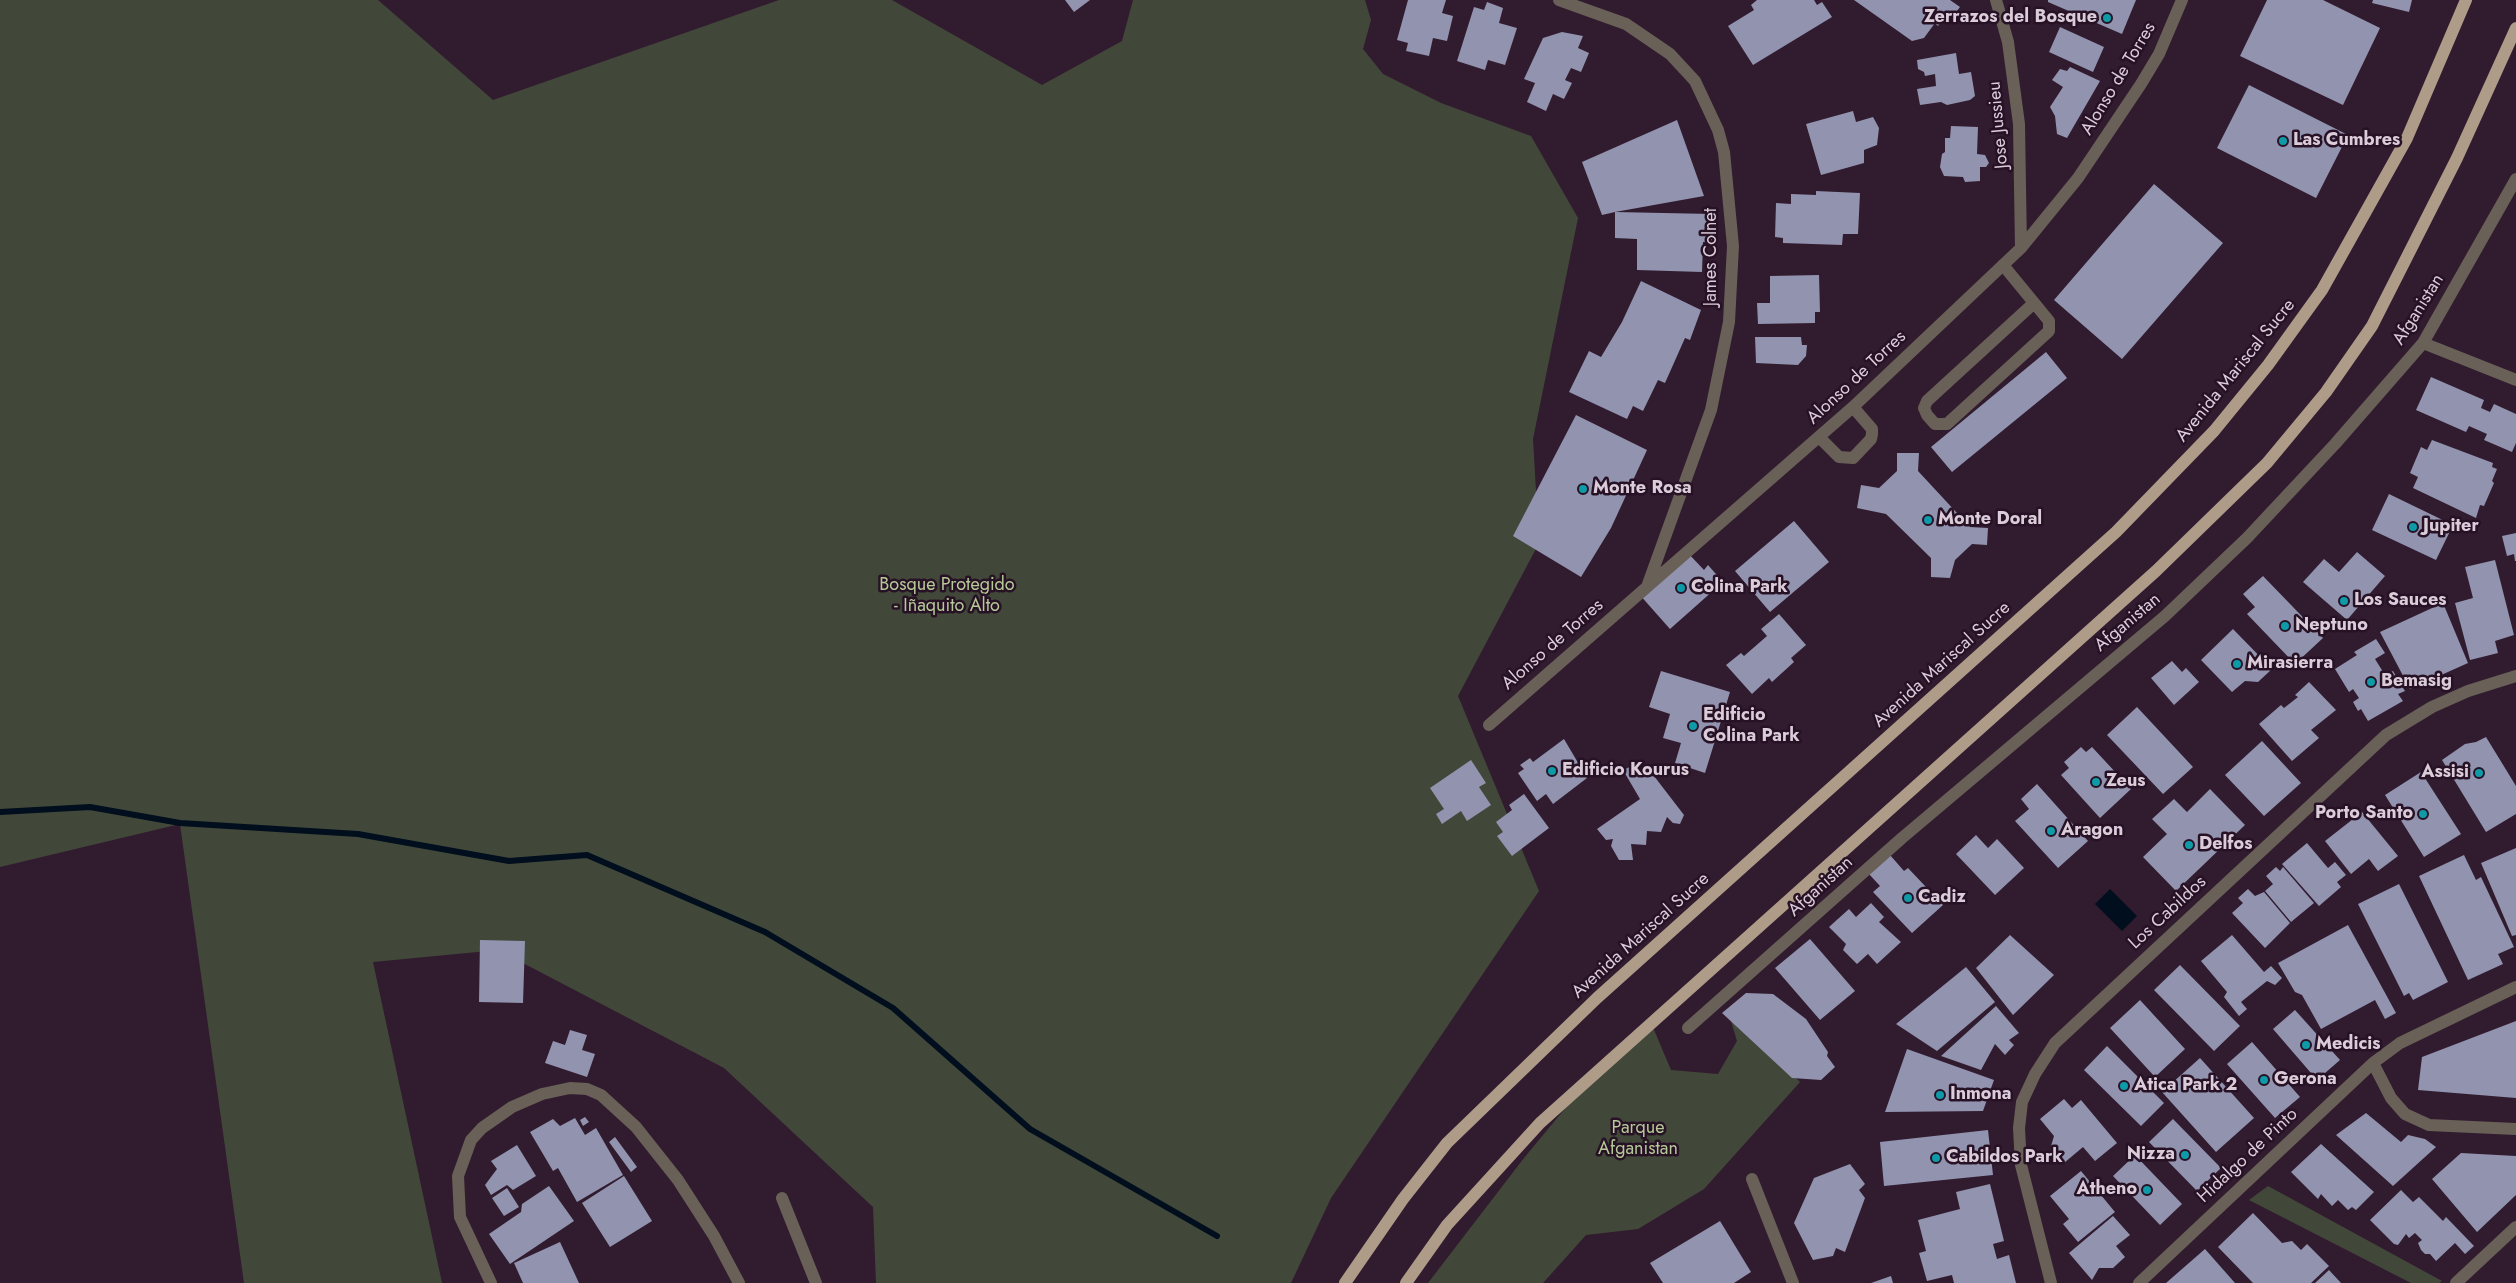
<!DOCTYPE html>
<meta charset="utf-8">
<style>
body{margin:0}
canvas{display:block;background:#311b2f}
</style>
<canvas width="2516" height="1283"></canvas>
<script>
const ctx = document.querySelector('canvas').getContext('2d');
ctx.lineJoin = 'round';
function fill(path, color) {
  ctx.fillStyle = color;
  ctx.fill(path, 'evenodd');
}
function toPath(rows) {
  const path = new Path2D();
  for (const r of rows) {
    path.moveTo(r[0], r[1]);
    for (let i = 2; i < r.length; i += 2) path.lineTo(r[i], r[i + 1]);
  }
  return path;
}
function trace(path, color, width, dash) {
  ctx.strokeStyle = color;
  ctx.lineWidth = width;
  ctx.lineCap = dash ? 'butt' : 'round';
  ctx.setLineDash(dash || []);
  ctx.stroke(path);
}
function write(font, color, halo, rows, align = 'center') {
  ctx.font = font + ' Jost,sans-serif';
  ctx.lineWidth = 5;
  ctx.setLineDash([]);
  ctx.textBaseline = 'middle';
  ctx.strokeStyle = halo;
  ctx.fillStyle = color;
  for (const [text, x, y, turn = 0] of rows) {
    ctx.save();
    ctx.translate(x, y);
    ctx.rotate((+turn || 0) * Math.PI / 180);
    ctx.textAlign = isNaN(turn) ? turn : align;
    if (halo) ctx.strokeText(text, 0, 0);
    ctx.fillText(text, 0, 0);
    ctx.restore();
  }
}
fill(toPath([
 [0,0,378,0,493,100,779,0,892,0,1042,85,1122,41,1133,0,1365,0,1371,20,1363,49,1383,74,1441,103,1531,136,1578,218,1533,439,1539,543,1458,696,1539,891,1331,1198,1291,1283,876,1283,873,1207,724,1068,498,950,373,962,442,1283,244,1283,180,824,0,867],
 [1731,1021,1755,1037,1800,1082,1704,1189,1638,1229,1586,1235,1543,1283,1428,1283,1524,1158,1597,1070,1652,1025,1671,1070,1718,1074,1737,1041],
 [2268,1186,2442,1281,2439,1283,2411,1283,2249,1200]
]), '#424839');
fill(toPath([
 [2110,889,2137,916,2122,931,2095,904]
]), '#000e1d');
trace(toPath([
 [0,812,90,807,180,823,358,834,509,861,587,855,765,932,893,1008,1030,1129,1217,1236]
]), '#000e1d', 6);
fill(toPath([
 [1065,0,1090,0,1074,12],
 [1408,0,1446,0,1442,13,1453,16,1447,41,1433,38,1429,56,1406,51,1408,43,1397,40],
 [1757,0,1814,0,1817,5,1822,2,1832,17,1753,65,1728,26,1754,10,1751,5],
 [1854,0,1950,0,1960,7,1947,24,1942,21,1938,26,1935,23,1924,38,1912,41],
 [2048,0,2136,0,2122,34,2048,2],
 [2267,0,2323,0,2380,28,2343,105,2240,56],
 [2373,0,2412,0,2409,12,2372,3],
 [1487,2,1503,8,1499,23,1517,28,1505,65,1488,60,1485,70,1457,61,1474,7,1484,10],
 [2060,27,2104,47,2093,72,2049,52],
 [1562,32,1583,36,1578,48,1589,53,1581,72,1571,68,1565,80,1572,83,1564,99,1553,94,1546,111,1527,102,1535,83,1524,79,1543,38],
 [1956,53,1959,74,1971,72,1975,96,1970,100,1947,105,1941,102,1920,105,1917,89,1936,86,1935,74,1925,76,1924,72,1918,69,1917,60],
 [2070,67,2100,81,2067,138,2057,134,2055,116,2050,107,2063,87,2052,80,2060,69,2067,71],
 [2249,85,2348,135,2316,198,2217,148],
 [1853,111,1856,122,1873,117,1879,128,1877,145,1864,150,1864,163,1821,175,1806,124],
 [1677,120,1704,196,1615,212,1712,214,1712,242,1703,242,1702,272,1637,270,1637,239,1615,238,1615,212,1602,215,1582,162],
 [1951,126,1978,127,1977,154,1985,155,1989,163,1986,167,1980,167,1980,181,1965,182,1963,177,1944,176,1940,167,1942,154,1945,152,1945,138,1950,138],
 [2154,184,2223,243,2122,359,2054,300],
 [1816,191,1860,193,1858,234,1843,234,1842,245,1783,243,1783,238,1775,237,1776,203,1791,204,1791,194,1816,195],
 [1819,275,1820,312,1815,312,1815,323,1758,324,1757,303,1770,303,1770,276],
 [1641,281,1701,310,1690,340,1685,338,1665,383,1658,380,1643,411,1633,406,1627,419,1569,392,1589,351,1601,357,1622,322],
 [1755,337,1801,337,1802,345,1807,345,1806,356,1798,365,1756,363],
 [2046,352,2067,378,1952,472,1931,447],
 [2431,377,2484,400,2481,408,2490,412,2494,404,2516,414,2516,443,2512,452,2484,440,2487,434,2469,426,2466,432,2416,410],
 [1576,415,1647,450,1611,528,1581,577,1513,536],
 [2432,440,2493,463,2492,467,2497,469,2492,481,2494,483,2484,506,2480,505,2476,518,2413,488,2418,477,2410,473,2421,447,2427,450],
 [1897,453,1919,453,1918,471,1970,527,1988,528,1987,545,1972,544,1955,560,1950,578,1931,577,1931,558,1886,514,1857,508,1861,485,1879,488,1897,471],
 [2389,494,2453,525,2436,560,2372,530],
 [1794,521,1829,562,1770,612,1735,571],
 [2516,533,2516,561,2515,561,2514,554,2507,556,2502,536],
 [1687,552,1704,570,1708,565,1723,582,1670,629,1639,594],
 [2357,552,2385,576,2347,620,2303,582,2324,559,2339,572],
 [2495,560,2514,635,2495,641,2498,653,2470,660,2455,603,2473,598,2465,567],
 [2263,576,2323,638,2295,664,2247,614,2255,607,2243,594],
 [2443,603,2468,663,2410,689,2380,632],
 [1779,614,1806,645,1791,658,1794,662,1772,682,1769,678,1752,694,1726,665,1741,653,1744,656,1767,636,1761,629],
 [2233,629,2272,669,2258,682,2245,681,2232,692,2201,660],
 [2376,639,2385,653,2375,659,2385,675,2393,671,2405,691,2398,694,2403,701,2368,721,2361,709,2358,711,2353,702,2359,698,2353,689,2349,692,2335,669,2357,655,2354,652],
 [2172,661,2182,672,2186,668,2199,682,2174,705,2151,678],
 [1661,671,1730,692,1705,773,1675,763,1681,743,1663,738,1670,714,1649,707],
 [2309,682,2336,710,2311,730,2319,738,2292,761,2259,724,2281,705,2284,708,2298,697,2295,695],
 [2137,707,2193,767,2163,794,2107,735],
 [2486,737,2516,786,2516,814,2486,832,2442,760,2465,744,2476,742],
 [1564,739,1587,778,1553,804,1546,794,1537,801,1518,773,1524,769,1520,765,1530,758,1533,762],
 [2262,741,2301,783,2264,816,2225,775],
 [2081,747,2086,752,2092,747,2131,789,2100,818,2061,775,2069,768,2064,762],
 [1471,760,1486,783,1479,787,1491,805,1467,821,1461,811,1442,824,1436,814,1444,809,1430,788],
 [1634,765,1641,777,1654,776,1684,815,1680,824,1673,823,1667,817,1661,832,1647,831,1646,845,1631,844,1633,860,1619,860,1611,846,1613,839,1606,840,1597,829,1640,799,1623,770],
 [2421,772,2461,834,2424,857,2385,795],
 [2037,784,2088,841,2058,868,2015,821,2029,809,2021,799],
 [2210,789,2245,825,2176,891,2143,857,2167,834,2152,819,2174,799,2187,812],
 [1524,794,1549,828,1512,856,1497,836,1503,832,1496,822,1512,810,1509,805],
 [2362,812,2398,856,2378,871,2369,859,2351,874,2325,841],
 [1976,835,1988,848,1997,839,2024,868,1995,895,1956,854],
 [2307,843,2328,868,2335,862,2346,875,2337,882,2341,887,2319,906,2282,864],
 [2516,848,2516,935,2512,936,2481,863],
 [1890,855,1904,871,1908,868,1943,905,1912,933,1873,892,1880,886,1869,874],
 [2464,855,2476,880,2481,877,2514,947,2498,954,2503,964,2468,980,2419,876],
 [2276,867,2280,871,2283,867,2314,903,2291,922,2265,891,2273,884,2266,876],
 [2399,884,2448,982,2413,1000,2409,993,2404,996,2358,904],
 [2248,889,2255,896,2264,892,2290,923,2265,948,2232,913,2243,903,2238,898],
 [1871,903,1884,917,1879,922,1901,942,1877,964,1868,954,1857,964,1843,950,1846,944,1829,927,1849,909,1856,917],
 [2348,925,2396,1013,2385,1019,2375,1000,2321,1029,2302,995,2295,992,2278,963],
 [2010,935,2054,975,2013,1015,1976,968],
 [2232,935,2264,972,2271,966,2282,978,2275,985,2267,981,2241,1002,2247,1009,2239,1016,2224,997,2227,992,2201,961],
 [1810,939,1855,991,1820,1020,1775,968],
 [480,940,525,941,523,1003,479,1002],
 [2180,965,2240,1026,2214,1051,2154,990],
 [1966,967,1995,1002,1937,1051,1896,1024],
 [1746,993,1773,994,1806,1019,1828,1052,1827,1056,1835,1067,1821,1080,1792,1078,1722,1013],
 [2140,1000,2185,1049,2155,1077,2110,1028],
 [1996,1006,2019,1033,2009,1040,2014,1045,2005,1055,1995,1044,1981,1070,1941,1056],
 [2295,1010,2340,1060,2317,1080,2273,1029],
 [2516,1021,2516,1098,2418,1090,2422,1057],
 [570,1030,587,1035,582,1050,595,1054,587,1077,545,1063,553,1041,565,1045],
 [2252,1042,2300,1097,2275,1118,2227,1064],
 [2107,1046,2164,1103,2141,1126,2084,1070],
 [1907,1049,1994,1080,1983,1111,1885,1112],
 [2200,1058,2254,1118,2216,1152,2162,1092],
 [2064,1099,2072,1108,2081,1100,2117,1143,2095,1161,2083,1147,2064,1163,2051,1146,2054,1136,2040,1119],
 [2366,1113,2401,1142,2408,1135,2425,1139,2436,1147,2393,1186,2336,1135],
 [585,1117,589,1122,583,1126,580,1120],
 [575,1118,585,1135,596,1128,623,1175,577,1202,558,1168,553,1171,530,1132,553,1119,560,1126],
 [2173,1119,2221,1168,2197,1191,2149,1142],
 [1988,1130,1993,1175,1884,1186,1880,1142],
 [615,1137,637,1167,631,1172,609,1142],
 [2321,1144,2374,1192,2356,1210,2352,1207,2348,1210,2338,1200,2332,1206,2321,1194,2318,1199,2291,1172],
 [517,1145,536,1176,513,1190,507,1185,491,1195,485,1185,497,1169,491,1161],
 [2461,1153,2516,1156,2516,1195,2477,1232,2432,1179],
 [2135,1155,2182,1204,2160,1225,2113,1176],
 [1850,1164,1865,1184,1859,1190,1865,1198,1845,1252,1836,1248,1833,1256,1813,1260,1794,1223,1814,1178],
 [2081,1171,2115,1212,2078,1242,2063,1224,2069,1219,2050,1196],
 [624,1176,652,1221,610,1247,582,1203],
 [1990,1184,2004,1241,1993,1244,1997,1259,2009,1255,2016,1283,1954,1283,1952,1275,1927,1281,1919,1253,1926,1251,1918,1220,1960,1209,1956,1192],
 [549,1186,574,1221,510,1264,489,1234,521,1212,522,1204],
 [507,1188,519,1207,504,1216,492,1198],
 [2401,1190,2413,1202,2419,1197,2443,1221,2446,1217,2474,1246,2465,1254,2455,1243,2436,1261,2430,1254,2425,1254,2421,1250,2418,1243,2422,1240,2415,1233,2409,1238,2406,1234,2398,1245,2394,1244,2370,1220],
 [2253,1213,2282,1243,2292,1241,2301,1250,2307,1244,2329,1266,2311,1283,2253,1283,2218,1247],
 [2113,1216,2130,1235,2116,1246,2125,1257,2113,1268,2099,1268,2092,1280,2069,1253],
 [1720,1221,1751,1272,1734,1283,1663,1283,1650,1263],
 [560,1242,579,1283,523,1283,514,1263],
 [2205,1249,2235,1283,2166,1283],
 [2329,1270,2341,1283,2315,1283],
 [1891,1276,1893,1283,1871,1283]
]), '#9193af');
trace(toPath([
 [1559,0,1626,24,1670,54,1695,81,1718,130,1724,152,1733,246,1729,322,1711,410,1648,584],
 [1996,0,2008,42,2019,124,2021,248],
 [2003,265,2049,321,2049,331,1947,424,1935,424,1927,415,1924,408,1927,401,2034,303],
 [2423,343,2516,380],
 [1819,437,1839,457,1853,458,1871,439,1872,434,1872,429,1853,407],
 [1489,725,1853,407,2021,248,2078,178,2141,84,2159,54,2182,0],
 [1688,1028,1902,838,2165,616,2247,538,2335,444,2423,343,2516,179],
 [2373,1063,2391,1098,2405,1114,2429,1125,2516,1129],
 [1752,1179,1793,1283],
 [782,1198,816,1283],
 [491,1283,460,1217,458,1176,471,1140,482,1128,512,1107,542,1094,570,1088,587,1089,601,1095,636,1127,678,1180,714,1236,739,1283],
 [2051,1283,2021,1165,2019,1128,2022,1102,2035,1074,2055,1043,2386,735,2432,707,2468,691,2516,676],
 [2139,1283,2373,1063,2400,1043,2516,987],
 [2456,1283,2516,1227]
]), '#696057', 12);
trace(toPath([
 [1345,1283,1403,1199,1447,1143,1597,998,2116,532,2214,431,2268,365,2322,290,2407,138,2466,0],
 [1406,1283,1447,1225,1540,1123,2156,571,2267,463,2326,392,2372,326,2457,158,2516,28]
]), '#ae9c89', 12);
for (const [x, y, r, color] of [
 [2107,18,5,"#0f9aa8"],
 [2283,141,5,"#0f9aa8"],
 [1583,489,5,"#0f9aa8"],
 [1928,520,5,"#0f9aa8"],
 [2413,527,5,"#0f9aa8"],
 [1681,588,5,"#0f9aa8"],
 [2344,601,5,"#0f9aa8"],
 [2285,626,5,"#0f9aa8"],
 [2237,664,5,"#0f9aa8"],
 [2371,682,5,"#0f9aa8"],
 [1693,726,5,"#0f9aa8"],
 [1552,771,5,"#0f9aa8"],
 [2479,773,5,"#0f9aa8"],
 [2096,782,5,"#0f9aa8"],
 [2423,814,5,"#0f9aa8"],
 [2051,831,5,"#0f9aa8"],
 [2189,845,5,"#0f9aa8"],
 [1908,898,5,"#0f9aa8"],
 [2306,1045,5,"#0f9aa8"],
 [2264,1080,5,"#0f9aa8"],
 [2124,1086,5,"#0f9aa8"],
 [1940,1095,5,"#0f9aa8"],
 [2185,1155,5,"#0f9aa8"],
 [1936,1158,5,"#0f9aa8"],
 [2147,1190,5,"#0f9aa8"]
]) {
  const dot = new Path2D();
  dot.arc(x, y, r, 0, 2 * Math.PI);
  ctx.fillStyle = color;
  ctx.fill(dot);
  trace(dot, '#271125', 2);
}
write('bold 18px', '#dbccd9', '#271125', [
 ["Zerrazos del Bosque",2097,18,"right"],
 ["Las Cumbres",2293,141],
 ["Monte Rosa",1593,489],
 ["Monte Doral",1938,520],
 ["Jupiter",2423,527],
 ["Colina Park",1691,588],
 ["Los Sauces",2354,601],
 ["Neptuno",2295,626],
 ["Mirasierra",2247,664],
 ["Bemasig",2381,682],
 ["Edificio",1703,716],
 ["Colina Park",1703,737],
 ["Edificio Kourus",1562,771],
 ["Assisi",2469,773,"right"],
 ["Zeus",2106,782],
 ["Porto Santo",2413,814,"right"],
 ["Aragon",2061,831],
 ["Delfos",2199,845],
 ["Cadiz",1918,898],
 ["Medicis",2316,1045],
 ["Gerona",2274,1080],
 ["Atica Park 2",2134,1086],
 ["Inmona",1950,1095],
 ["Nizza",2175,1155,"right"],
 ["Cabildos Park",1946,1158],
 ["Atheno",2137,1190,"right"]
], 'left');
write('18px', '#dbccd9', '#271125', [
 ["Alonso de Torres",2119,79,-59],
 ["Jose Jussieu",1999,125,-95],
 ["James Colnet",1712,257,-90],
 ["Afganistan",2419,310,-58],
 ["Avenida Mariscal Sucre",2236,371,-51],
 ["Alonso de Torres",1857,378,-43],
 ["Afganistan",2128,623,-40],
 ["Alonso de Torres",1553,645,-41],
 ["Avenida Mariscal Sucre",1942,665,-42],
 ["Afganistan",1821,887,-42],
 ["Los Cabildos",2168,913,-43],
 ["Avenida Mariscal Sucre",1641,936,-42],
 ["Hidalgo de Pinto",2248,1156,-43]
]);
write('18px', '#b6ca98', '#271125', [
 ["Bosque Protegido",947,586],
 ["- Iñaquito Alto",947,607],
 ["Parque",1638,1129],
 ["Afganistan",1638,1150]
]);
</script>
